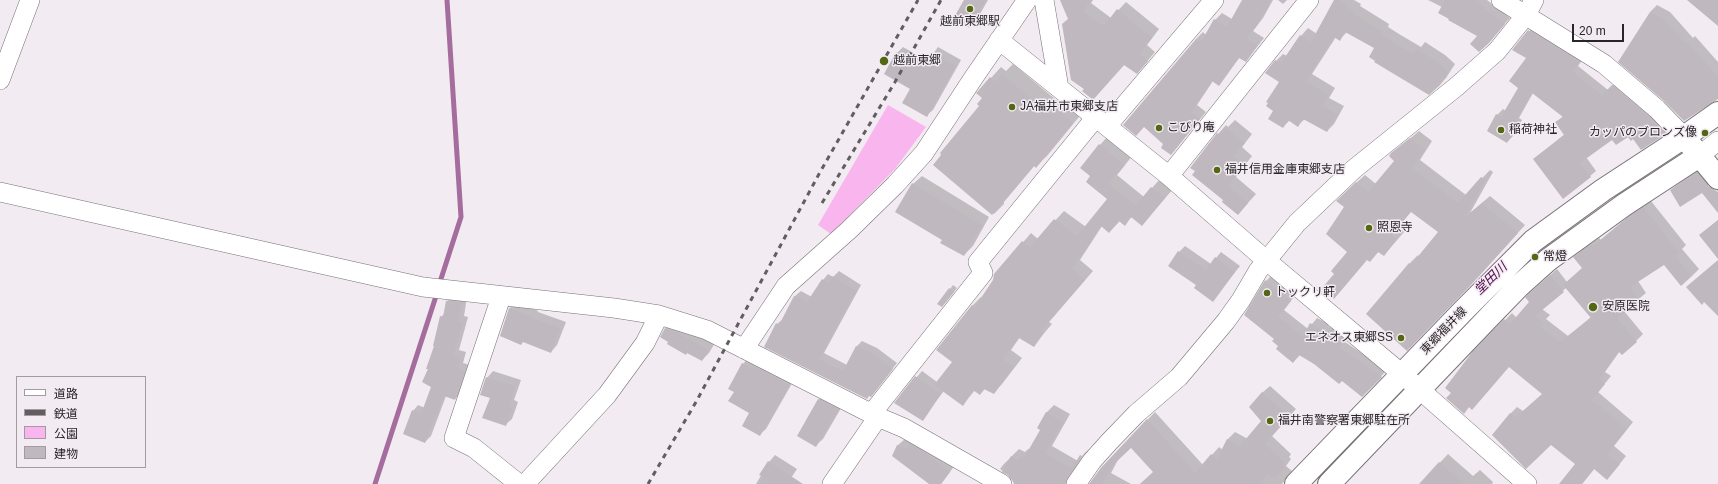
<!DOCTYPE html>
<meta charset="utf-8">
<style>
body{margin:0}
#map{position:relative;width:1718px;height:484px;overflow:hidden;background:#f2ebf1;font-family:Helvetica,"Noto Sans JP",sans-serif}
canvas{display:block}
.legend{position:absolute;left:16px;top:376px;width:130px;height:92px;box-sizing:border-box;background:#f2ebf1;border:1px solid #a29ca1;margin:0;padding:5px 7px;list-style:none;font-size:12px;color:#292629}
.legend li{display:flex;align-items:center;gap:8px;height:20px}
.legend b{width:20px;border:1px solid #a29ca1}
.scale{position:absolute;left:1572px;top:24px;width:52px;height:18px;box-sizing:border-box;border:2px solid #292629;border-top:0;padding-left:5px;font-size:12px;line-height:14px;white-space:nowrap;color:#292629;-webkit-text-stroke:3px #f2ebf1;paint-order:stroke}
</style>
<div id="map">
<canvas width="1718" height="484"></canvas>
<ul class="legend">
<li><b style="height:5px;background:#fff"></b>道路</li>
<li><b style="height:5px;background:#615d61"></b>鉄道</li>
<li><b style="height:11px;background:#f9b5ee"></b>公園</li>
<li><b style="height:11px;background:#bfb8be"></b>建物</li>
</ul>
<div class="scale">20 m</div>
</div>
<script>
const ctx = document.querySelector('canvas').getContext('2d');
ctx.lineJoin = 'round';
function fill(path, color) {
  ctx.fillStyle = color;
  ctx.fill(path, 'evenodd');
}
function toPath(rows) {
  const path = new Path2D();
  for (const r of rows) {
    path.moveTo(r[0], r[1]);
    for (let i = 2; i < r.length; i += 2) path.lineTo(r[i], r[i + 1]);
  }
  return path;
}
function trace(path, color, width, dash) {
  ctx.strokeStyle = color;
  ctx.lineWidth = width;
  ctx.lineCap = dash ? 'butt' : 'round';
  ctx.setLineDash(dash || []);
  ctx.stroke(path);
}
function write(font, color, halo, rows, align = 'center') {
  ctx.font = font + ' Helvetica,"Noto Sans JP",sans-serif';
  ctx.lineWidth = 3;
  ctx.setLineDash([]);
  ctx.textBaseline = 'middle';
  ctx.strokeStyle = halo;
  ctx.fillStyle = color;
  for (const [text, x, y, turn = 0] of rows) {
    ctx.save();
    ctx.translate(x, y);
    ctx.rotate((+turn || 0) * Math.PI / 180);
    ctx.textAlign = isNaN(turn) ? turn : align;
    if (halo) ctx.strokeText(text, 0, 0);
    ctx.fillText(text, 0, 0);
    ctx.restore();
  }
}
fill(toPath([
 [888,105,926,127,895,169,831,234,818,225]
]), '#f9b5ee');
fill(toPath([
 [965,0,988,0,976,21,970,27],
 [1065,0,1093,0,1091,3,1111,18,1126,2,1159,29,1147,45,1155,52,1145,64,1125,64,1093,99,1085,89],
 [1243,0,1273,0,1263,18,1253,31,1264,38,1246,61,1240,57,1218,85,1213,81,1197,105,1206,112,1171,154,1196,39,1203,32,1206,35,1215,20,1222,13,1232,19],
 [1278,0,1287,0,1283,4],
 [1335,0,1354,0,1361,4,1360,6,1389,24,1388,27,1399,34,1421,47,1425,42,1445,55,1455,64,1446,78,1439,86,1375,47,1347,32,1340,39,1336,37,1312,74,1335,88,1329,98,1344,106,1334,124,1327,131,1305,119,1298,125,1290,120,1283,127,1274,110,1281,82,1276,61,1283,54,1287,56,1301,36,1308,28,1317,34],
 [1428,0,1487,0,1510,18,1494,36,1479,36,1442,7],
 [1657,5,1670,12,1693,38,1695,36,1718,62,1718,97,1650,12],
 [1535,25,1585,56,1578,66,1608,90,1618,80,1671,128,1665,133,1633,138,1628,135,1612,139,1586,157,1596,171,1590,176,1534,159,1565,134,1557,122,1563,116,1533,93,1519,118,1522,120,1513,136,1507,142,1497,115,1503,109,1506,111,1520,88,1527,58,1514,49],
 [903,47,928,61,938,47,961,60,933,110,927,115,897,53],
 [1013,64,1061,104,1067,98,1083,112,1047,156,1036,166,1035,165,1004,202,1004,204,994,214,934,165,980,106,991,78,1001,67,1006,71],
 [1235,120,1252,134,1242,147,1252,156,1236,177,1256,194,1238,214,1225,200,1218,134,1226,125,1228,127],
 [1419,131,1432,141,1420,160,1466,195,1490,170,1493,172,1470,213,1490,196,1525,225,1478,277,1368,314,1410,263,1418,255,1419,257,1440,232,1411,211,1399,227,1405,231,1384,255,1379,251,1370,261,1367,259,1334,297,1335,274,1348,252,1345,193,1365,175,1376,184,1395,161,1392,154],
 [1108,136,1133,155,1117,175,1144,197,1160,179,1173,189,1142,225,1132,217,1124,224,1120,221,1109,232,1102,226,1080,260,1093,271,1049,322,1052,324,1033,346,1020,337,1011,350,1022,358,1002,384,993,393,985,389,980,394,975,390,963,405,944,391,922,419,895,403,922,371,937,382,953,362,938,350,973,305,981,297,982,297,994,281,995,275,1031,233,1038,239,1064,211,1086,227,1108,199,1091,176,1100,145],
 [1703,167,1718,183,1718,191,1708,185,1708,187,1717,193,1718,191,1718,211,1703,192,1671,190,1677,185],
 [922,176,989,217,973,246,964,255,943,240,913,184],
 [1651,201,1686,245,1682,249,1699,269,1692,276,1664,263,1638,281,1646,293,1624,311,1643,334,1636,341,1620,351,1605,372,1611,376,1598,392,1633,422,1614,446,1626,456,1614,471,1595,468,1582,484,1563,484,1576,464,1551,443,1526,467,1510,414,1517,407,1523,411,1543,394,1509,366,1464,412,1453,393,1474,352,1512,313,1517,318,1531,302,1534,290,1557,269,1567,282,1583,268,1575,257,1582,250,1599,238,1601,240,1630,215],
 [1566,288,1591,317,1568,336,1546,319,1550,315,1542,309],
 [1718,220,1718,258,1700,235],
 [1185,246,1211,264,1221,252,1240,266,1213,300,1197,285,1179,252],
 [839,271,861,285,824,353,847,365,857,346,862,341,877,348,897,363,876,390,765,346,777,324,783,319,795,296,801,291,812,297,823,280,828,274,833,277],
 [1272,275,1296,294,1284,310,1308,329,1317,318,1329,324,1328,326,1348,337,1345,342,1387,370,1362,396,1342,380,1300,355,1293,362,1275,339,1245,315,1266,281],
 [953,285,957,288,945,303,939,304],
 [453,295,467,297,464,316,468,317,459,350,466,352,463,363,470,365,461,393,455,399,446,396,431,436,425,442,413,411,418,405,425,408,432,387,429,369,441,317,444,314,447,301],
 [516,302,538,311,538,312,566,322,557,345,551,352,524,341,501,336,510,308],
 [672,322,715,343,709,353,702,360,670,342,665,329],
 [749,357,795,378,766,429,759,435,751,413,735,392,729,388,743,364],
 [493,371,521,380,514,400,518,402,512,419,505,425,487,378],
 [1270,386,1296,409,1272,436,1291,454,1289,457,1291,459,1286,466,1292,471,1282,484,1140,484,1154,472,1131,446,1119,458,1111,473,1131,484,1091,484,1101,468,1155,412,1203,465,1219,447,1223,450,1227,440,1235,432,1248,439,1263,421,1262,393],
 [825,393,844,403,823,439,816,445,819,399],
 [1054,405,1070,414,1052,446,1078,461,1088,449,1072,475,1075,484,1014,484,1012,478,1000,469,1003,465,1019,449,1025,452,1028,449,1030,450,1041,430,1046,413],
 [905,439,955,465,941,484,931,484,893,455,898,445],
 [1448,454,1473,476,1480,470,1493,482,1492,484,1420,484],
 [775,455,797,469,787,484,756,484,769,462]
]), '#0003');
trace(toPath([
 [439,285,461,217,447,0],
 [1376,417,1408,384],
 [375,484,437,293]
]), '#a56d9d', 5);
fill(toPath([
 [964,0,986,0,970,28,953,19],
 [1060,0,1091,0,1083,12,1104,26,1117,9,1152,38,1139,54,1148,61,1137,74,1124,65,1093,100,1082,91,1084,89,1071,80,1062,24,1068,19],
 [1242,0,1271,0,1256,27,1246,39,1258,45,1246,62,1239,58,1219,86,1212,81,1191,112,1200,119,1171,155,1161,148,1163,144,1144,127,1136,136,1123,125,1196,39,1201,42,1214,19,1227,27],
 [1334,0,1339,0,1348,5,1347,7,1354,11,1353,13,1383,32,1381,34,1391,41,1414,54,1417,49,1438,62,1449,72,1439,86,1429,95,1374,62,1375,61,1369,57,1374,48,1345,32,1340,41,1334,37,1306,81,1329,95,1322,105,1337,114,1327,132,1303,119,1298,127,1288,120,1283,128,1268,119,1273,111,1266,106,1268,103,1266,102,1279,82,1265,73,1275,60,1281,63,1300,35,1311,42],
 [1445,0,1474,0,1505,24,1489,43,1479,52,1470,44,1477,36,1448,20,1449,19,1438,13],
 [1687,0,1718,0,1718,26],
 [1650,12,1663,19,1686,44,1687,42,1718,77,1718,99,1684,121,1664,101,1618,62],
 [1528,30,1580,62,1573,72,1602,95,1612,85,1649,117,1666,134,1641,150,1633,139,1631,141,1628,137,1616,145,1612,140,1580,163,1591,177,1563,199,1533,159,1564,135,1555,122,1563,117,1532,93,1514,124,1517,126,1507,143,1487,131,1496,114,1501,117,1518,88,1509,81,1526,58,1512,50],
 [896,52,923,67,931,52,956,66,927,117,902,103,910,89,884,74],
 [1002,74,1051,115,1056,108,1073,123,1036,168,1034,166,992,215,933,165,941,155,940,153,979,106,977,104,982,98,976,93,978,91,990,77,995,82],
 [1226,128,1245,143,1234,156,1245,165,1228,186,1248,203,1238,215,1222,202,1223,200,1192,175,1195,171,1190,168,1217,133,1220,135],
 [1410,138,1425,150,1412,168,1458,203,1481,177,1486,180,1464,218,1482,203,1518,233,1470,286,1407,351,1366,314,1409,263,1411,265,1438,232,1411,212,1391,235,1397,239,1384,256,1378,252,1370,262,1367,260,1334,299,1322,288,1334,274,1331,271,1347,252,1326,234,1344,207,1336,201,1356,182,1368,192,1394,161,1389,156,1391,153],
 [1099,144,1125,165,1109,184,1136,205,1151,187,1165,198,1142,226,1131,217,1125,226,1119,221,1109,233,1101,226,1072,269,1085,280,1041,331,1044,333,1034,347,1019,338,1003,359,1014,367,994,394,984,389,980,395,973,390,963,406,934,385,952,362,936,350,972,305,975,307,993,280,994,274,1022,241,1030,247,1054,219,1077,236,1107,199,1086,182,1090,176,1080,168],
 [1697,172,1708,186,1718,192,1718,213,1702,193,1680,207,1670,190],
 [912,183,982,225,964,256,940,243,942,240,895,212],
 [1643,207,1679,252,1675,256,1692,276,1681,286,1664,265,1630,287,1640,301,1617,318,1637,342,1622,355,1618,351,1599,379,1605,384,1592,400,1627,429,1607,454,1620,464,1607,480,1594,469,1582,484,1559,484,1575,464,1551,445,1526,469,1492,435,1510,413,1515,418,1542,394,1509,367,1472,410,1469,407,1464,414,1446,398,1451,393,1445,388,1473,351,1504,319,1510,324,1529,302,1525,297,1550,275,1564,292,1535,316,1544,323,1540,327,1560,342,1591,318,1563,285,1582,268,1573,257,1591,244,1593,246,1622,222],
 [1718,220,1718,259,1699,235],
 [1178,251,1206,270,1215,257,1235,272,1213,302,1194,288,1196,285,1168,266],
 [1718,260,1718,316,1704,302,1702,305,1686,287],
 [833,276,856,291,819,359,843,371,856,346,871,353,893,369,871,397,869,396,867,399,764,347,776,323,779,325,794,296,807,302,822,279,828,283],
 [1265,280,1291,301,1278,317,1303,336,1310,323,1324,331,1323,332,1342,343,1340,348,1382,377,1362,397,1342,381,1339,384,1314,364,1299,355,1293,363,1276,349,1278,346,1272,341,1274,339,1244,315],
 [949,288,954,292,942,307,937,304],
 [446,301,462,302,458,321,463,322,454,355,461,357,458,368,465,371,455,400,444,396,425,443,403,434,412,410,421,414,431,387,422,382,428,369,426,369,434,346,433,346,440,316,443,317],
 [509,308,533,317,532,318,560,328,551,353,523,342,521,345,500,336],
 [665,328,678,333,709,350,702,361,687,353,686,355,667,344,668,342,660,337],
 [742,363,752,368,753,366,790,385,760,436,742,426,749,413,728,401,734,392,728,389],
 [915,376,941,394,923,421,894,403],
 [486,377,515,386,509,407,512,408,506,426,482,418,490,398,480,395],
 [1262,392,1289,417,1265,444,1284,462,1282,465,1285,467,1274,479,1268,474,1259,484,1140,484,1153,472,1131,448,1113,465,1102,484,1089,484,1101,468,1147,419,1195,473,1211,454,1217,459,1227,439,1240,446,1261,421,1249,407],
 [818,399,839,409,816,447,797,436],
 [1046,412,1063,422,1045,454,1072,468,1080,455,1082,456,1067,478,1065,484,1015,484,1008,475,1002,472,1011,456,1018,460,1020,456,1024,458,1040,430,1037,428],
 [910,444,921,450,950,472,941,484,929,484,892,456,897,445,906,449],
 [768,461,803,484,759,484,764,477,759,475],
 [1439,462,1464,484,1419,484]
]), '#bfb8be');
const minor = toPath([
 [1044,0,1059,88],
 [1501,0,1604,64,1657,109,1684,137],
 [999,40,1169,176,1267,261,1402,374,1527,484],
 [0,80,30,0],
 [1107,126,1214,0],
 [1699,156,1718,141],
 [1169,176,1309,0],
 [0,192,423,287,614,308,659,315,707,330,878,417,904,428,1002,484],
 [501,297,454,438,474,448,519,484],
 [744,349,786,286,849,230,895,185,924,153,974,77,1027,0],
 [872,413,983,273,978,262,1096,117],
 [525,484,607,395,645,343,659,315],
 [832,484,878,417],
 [1076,484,1092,461,1109,442,1136,414,1179,377,1226,321,1241,300,1258,271,1297,223,1354,169,1456,87,1497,51,1526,15,1534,0]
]);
const secondary = toPath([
 [1296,484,1464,310,1533,241,1603,190,1684,137],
 [1329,484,1490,316,1519,286,1548,260,1624,205,1699,156]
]);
const primary = toPath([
 [1718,113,1684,137,1718,178]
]);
trace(minor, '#787176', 20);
trace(secondary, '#787176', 24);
trace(primary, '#787176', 24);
trace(minor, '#fff', 19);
trace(secondary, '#fff', 22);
trace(primary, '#fff', 22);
trace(toPath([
 [822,203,895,82,941,0],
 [648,484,696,402,819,174,918,0]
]), '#615d61', 3, [5, 5]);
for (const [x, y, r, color] of [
 [970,9,4,"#546814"],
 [884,61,5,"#546814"],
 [1012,107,4,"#546814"],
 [1159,128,4,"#546814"],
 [1501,130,4,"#546814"],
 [1705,133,4,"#546814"],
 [1217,170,4,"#546814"],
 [1369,228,4,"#546814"],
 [1535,257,4,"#546814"],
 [1267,293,4,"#546814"],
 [1593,307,5,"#546814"],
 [1401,338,4,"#546814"],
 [1270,421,4,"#546814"]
]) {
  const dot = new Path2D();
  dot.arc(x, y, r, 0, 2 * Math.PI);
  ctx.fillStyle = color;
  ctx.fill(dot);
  trace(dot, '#f2ebf1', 1.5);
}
write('12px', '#292629', '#f2ebf1', [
 ["越前東郷駅",970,22,"center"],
 ["越前東郷",893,61],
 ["JA福井市東郷支店",1020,107],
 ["こびり庵",1167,128],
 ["稲荷神社",1509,130],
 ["カッパのブロンズ像",1697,133,"right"],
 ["福井信用金庫東郷支店",1225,170],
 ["照恩寺",1377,228],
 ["常燈",1543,257],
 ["トックリ軒",1275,293],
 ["安原医院",1602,307],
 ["エネオス東郷SS",1393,338,"right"],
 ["福井南警察署東郷駐在所",1278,421]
], 'left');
write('12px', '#292629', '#f2ebf1', [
 ["東郷福井線",1444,331,-46]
]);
write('italic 13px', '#540c4d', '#f2ebf1', [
 ["堂田川",1491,279,-44]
]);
</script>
